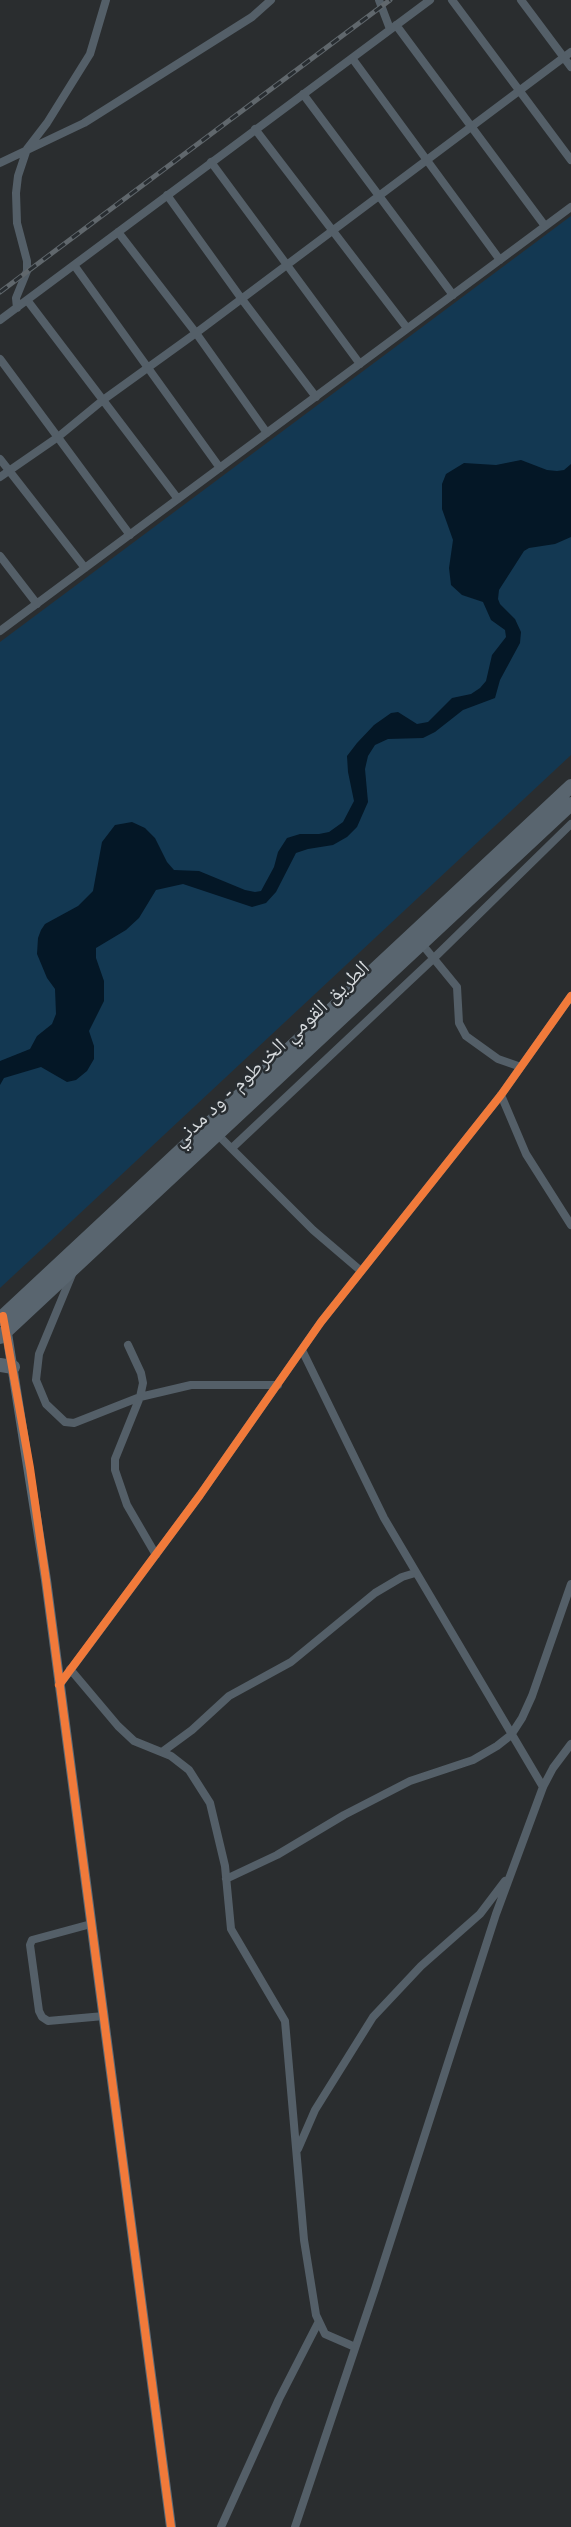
<!DOCTYPE html>
<meta charset="utf-8">
<style>
body{margin:0}
canvas{display:block;background:#2a2d2f}
</style>
<canvas width="571" height="2527"></canvas>
<script>
const ctx = document.querySelector('canvas').getContext('2d');
ctx.lineJoin = 'round';
function fill(path, color) {
  ctx.fillStyle = color;
  ctx.fill(path, 'evenodd');
}
function toPath(rows) {
  const path = new Path2D();
  for (const r of rows) {
    path.moveTo(r[0], r[1]);
    for (let i = 2; i < r.length; i += 2) path.lineTo(r[i], r[i + 1]);
  }
  return path;
}
function trace(path, color, width, dash) {
  ctx.strokeStyle = color;
  ctx.lineWidth = width;
  ctx.lineCap = dash ? 'butt' : 'round';
  ctx.setLineDash(dash || []);
  ctx.stroke(path);
}
function write(font, color, halo, rows, align = 'center') {
  ctx.font = font + ' "Noto Sans","Noto Naskh Arabic",sans-serif';
  ctx.lineWidth = 5;
  ctx.setLineDash([]);
  ctx.textBaseline = 'middle';
  ctx.strokeStyle = halo;
  ctx.fillStyle = color;
  for (const [text, x, y, turn = 0] of rows) {
    ctx.save();
    ctx.translate(x, y);
    ctx.rotate((+turn || 0) * Math.PI / 180);
    ctx.textAlign = isNaN(turn) ? turn : align;
    if (halo) ctx.strokeText(text, 0, 0);
    ctx.fillText(text, 0, 0);
    ctx.restore();
  }
}
fill(toPath([
 [571,216,571,755,0,1288,0,642]
]), '#133852');
fill(toPath([
 [521,460,547,470,557,471,564,470,571,464,571,537,555,544,529,548,524,551,499,590,498,599,500,604,515,619,521,632,520,643,500,680,495,698,463,710,435,732,423,738,388,739,375,745,368,756,365,769,368,802,357,827,347,837,333,845,308,849,296,853,276,892,266,903,252,907,183,884,156,890,139,918,126,930,96,948,96,958,104,981,104,1001,89,1031,94,1046,94,1059,87,1071,76,1080,67,1082,41,1067,4,1078,0,1085,0,1061,30,1049,37,1036,52,1024,56,1014,55,989,47,978,37,954,38,938,41,930,45,924,78,906,93,891,102,842,115,825,132,822,145,828,155,838,167,862,174,870,199,871,245,890,255,892,261,891,274,867,278,852,287,838,300,834,319,834,329,832,343,822,354,801,348,772,347,756,357,743,374,725,391,713,398,712,417,724,428,722,452,698,471,694,480,688,486,681,492,655,506,637,505,630,491,620,483,602,462,595,451,585,449,568,453,540,442,509,442,484,446,474,464,463,496,465]
]), '#041726');
trace(toPath([
 [379,0,390,29],
 [452,0,571,160],
 [521,0,571,67],
 [396,25,545,226],
 [352,58,500,260],
 [303,94,453,295],
 [255,129,407,328],
 [211,162,360,364],
 [0,163,84,123,252,17,271,0],
 [167,195,241,298,316,397],
 [118,232,196,333,267,433],
 [74,265,220,468],
 [27,300,178,499],
 [17,308,16,298,27,271,27,261,17,223,16,193,18,176,27,149,47,123,90,54,106,0],
 [0,320,430,0],
 [0,359,130,535],
 [0,459,85,568],
 [0,477,58,437,103,400,196,333,571,52],
 [0,556,37,604],
 [0,631,571,207],
 [421,943,457,987,459,1023,466,1036,498,1059,521,1067],
 [501,1095,526,1154,571,1225],
 [217,1134,313,1230,361,1271],
 [232,1148,433,959,571,824],
 [73,1272,39,1354,36,1380,46,1404,65,1422,74,1423,140,1397,191,1385,278,1385],
 [128,1345,141,1373,143,1383,140,1397,115,1459,115,1470,127,1505,156,1555],
 [302,1350,384,1518,543,1787],
 [70,1669,118,1726,134,1741,171,1756,189,1770,210,1803,225,1866,231,1929,285,2021,304,2240,316,2315,325,2334,355,2347],
 [60,1684,200,1495,321,1322,501,1095,571,996],
 [162,1752,192,1730,229,1696,291,1662,375,1593,402,1577,415,1573],
 [226,1879,277,1855,344,1815,410,1781,473,1760,497,1746,511,1735,522,1718,532,1696,571,1584],
 [91,1924,32,1940,30,1945,39,2011,42,2017,48,2021,104,2016],
 [298,2149,315,2110,373,2017,421,1966,480,1914,505,1881],
 [221,2527,279,2399,318,2323],
 [295,2527,375,2289,496,1914,543,1787,553,1768,571,1744]
]), '#545f68', 8);
trace(toPath([
 [6,1327,46,1580,171,2527]
]), '#5c6a75', 10);
trace(toPath([
 [0,1319,571,786],
 [0,1337,571,804],
 [0,1365,13,1367]
]), '#59656f', 14);
const rail = toPath([
 [0,292,390,0]
]);
trace(rail, '#60676c', 5);
trace(rail, '#282d31', 3, [9]);
trace(toPath([
 [3,1316,30,1468,46,1580,171,2527],
 [59,1685,200,1495,321,1322,501,1095,571,996]
]), '#f17a3a', 8);
write('21px', '#d5d9dc', '#282d31', [
 ["الطريق القومي الخرطوم - ود مدني",271,1054,-43]
]);
</script>
